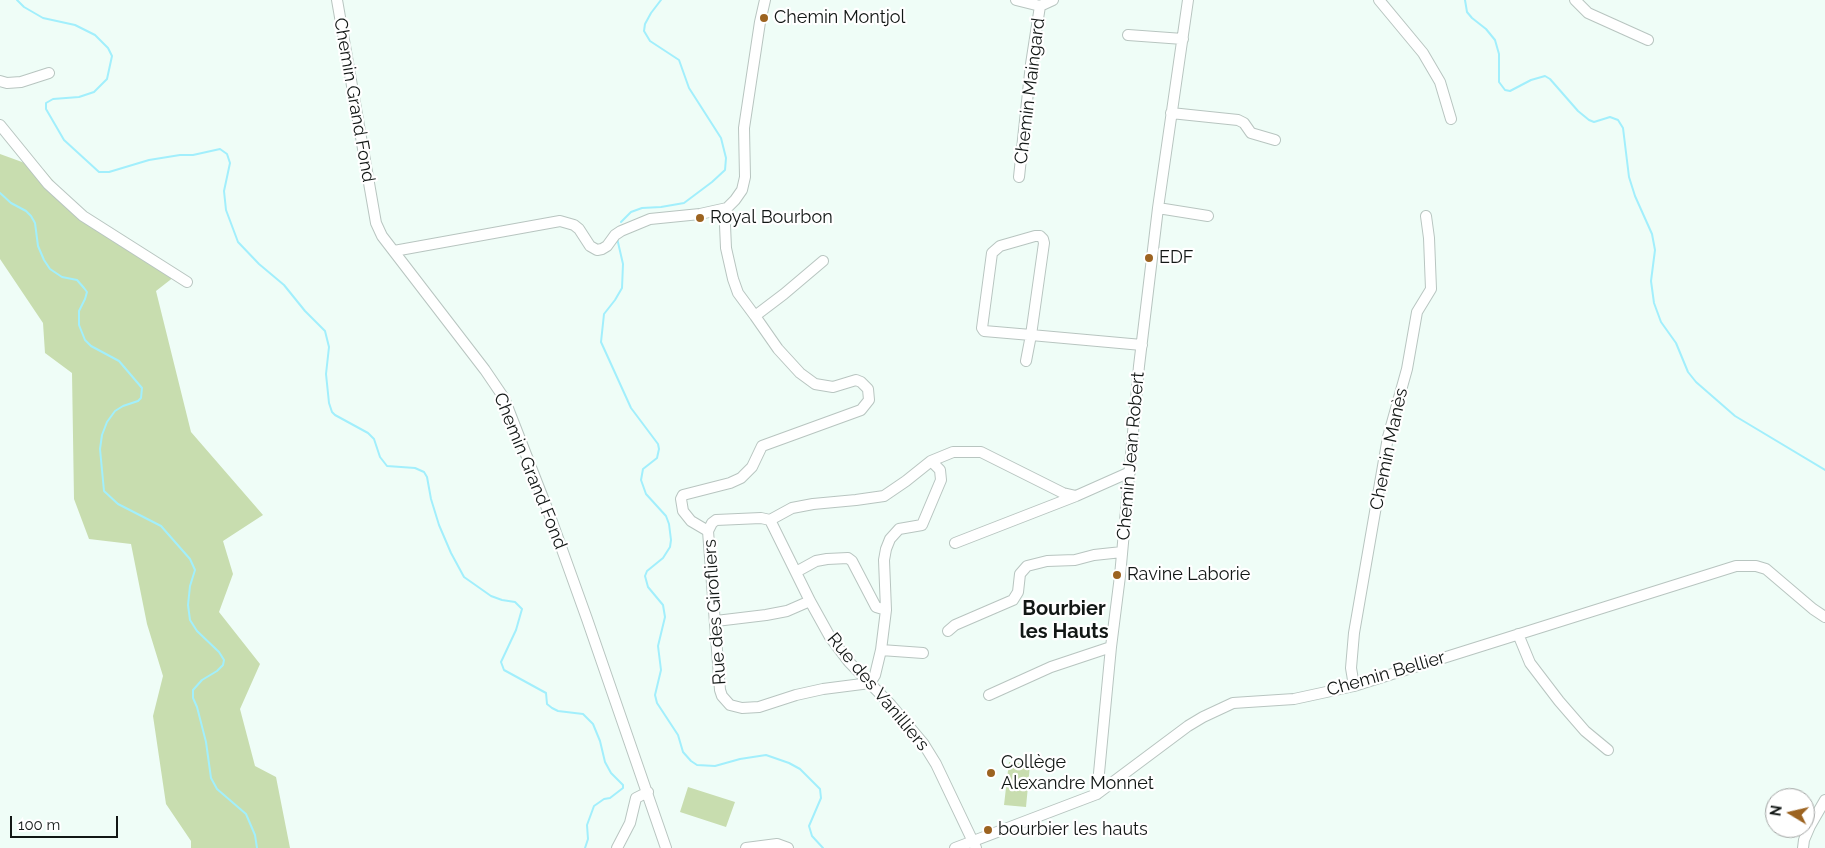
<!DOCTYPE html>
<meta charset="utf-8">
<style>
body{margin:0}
#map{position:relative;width:1825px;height:848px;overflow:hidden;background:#effdf7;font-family:Raleway,sans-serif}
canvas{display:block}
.north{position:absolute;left:1765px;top:788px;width:50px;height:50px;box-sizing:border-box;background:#fff;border:1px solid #a0a2a1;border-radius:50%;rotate:279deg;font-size:14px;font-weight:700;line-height:20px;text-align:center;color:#121715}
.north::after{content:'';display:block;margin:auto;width:18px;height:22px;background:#9c6320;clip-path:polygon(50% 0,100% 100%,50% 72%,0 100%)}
.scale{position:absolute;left:10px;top:816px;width:108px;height:22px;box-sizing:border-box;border:2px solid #121715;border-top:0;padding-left:6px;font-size:15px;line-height:18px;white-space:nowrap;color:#121715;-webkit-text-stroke:4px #fff;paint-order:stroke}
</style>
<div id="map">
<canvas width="1825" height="848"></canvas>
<div class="north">N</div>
<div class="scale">100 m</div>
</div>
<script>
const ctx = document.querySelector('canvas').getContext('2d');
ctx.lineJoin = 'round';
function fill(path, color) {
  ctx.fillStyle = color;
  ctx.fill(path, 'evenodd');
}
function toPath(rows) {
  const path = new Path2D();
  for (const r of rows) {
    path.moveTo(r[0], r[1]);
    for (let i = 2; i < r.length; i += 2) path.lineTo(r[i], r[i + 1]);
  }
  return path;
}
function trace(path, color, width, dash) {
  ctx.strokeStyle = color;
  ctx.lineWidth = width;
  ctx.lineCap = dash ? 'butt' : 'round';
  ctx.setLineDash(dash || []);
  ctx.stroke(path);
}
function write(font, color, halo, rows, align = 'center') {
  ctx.font = font + ' Raleway,sans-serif';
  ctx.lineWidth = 4.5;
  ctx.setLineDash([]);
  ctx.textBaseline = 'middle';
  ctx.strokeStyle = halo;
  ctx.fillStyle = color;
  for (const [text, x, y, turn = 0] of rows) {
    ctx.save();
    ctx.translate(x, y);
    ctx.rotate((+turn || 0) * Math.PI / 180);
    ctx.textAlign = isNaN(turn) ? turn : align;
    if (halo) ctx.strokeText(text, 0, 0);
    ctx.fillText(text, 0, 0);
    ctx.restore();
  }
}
fill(toPath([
 [0,154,44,170,74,205,179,273,156,291,191,432,263,515,223,541,233,574,219,612,260,664,240,709,255,766,276,777,290,848,191,848,191,841,166,804,153,716,163,676,147,624,131,544,89,539,74,499,72,373,45,353,43,323,0,259],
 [1009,762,1030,765,1026,807,1004,805],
 [688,787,735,802,726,827,680,812]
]), '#c8ddaf');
trace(toPath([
 [17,0,24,7,43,18,75,25,95,35,108,48,112,56,107,79,94,92,79,97,53,99,46,103,46,109,64,140,99,172,109,172,149,160,180,155,193,155,220,149,227,154,230,163,224,191,226,210,238,242,259,264,284,285,305,311,325,331,329,347,326,374,329,403,332,412,335,415,368,433,374,439,380,457,387,466,415,468,424,472,427,477,431,499,439,525,451,553,464,577,491,596,502,600,515,602,522,609,516,630,501,662,504,670,546,693,547,704,552,708,558,711,583,714,593,724,600,741,605,762,611,773,623,785,623,788,610,798,604,799,594,806,587,825,588,839,585,848],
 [1465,0,1467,12,1472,18,1486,29,1495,40,1499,54,1499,82,1505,90,1510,91,1531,80,1545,76,1550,79,1578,111,1589,120,1594,122,1610,117,1618,120,1623,128,1629,177,1635,196,1652,234,1655,250,1651,281,1654,303,1661,322,1676,343,1688,372,1696,382,1735,416,1825,470],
 [0,193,11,203,26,211,31,216,35,223,38,246,44,260,50,269,62,277,77,280,84,288,87,292,85,299,79,311,79,325,85,340,91,346,119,361,142,388,141,398,138,401,123,406,115,411,107,422,102,435,100,449,104,491,118,504,161,526,190,559,195,570,190,586,188,605,190,620,197,631,219,652,224,660,223,665,217,671,202,680,193,690,193,698,197,707,206,742,211,778,217,789,246,814,255,835,257,848],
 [621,222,631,212,642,208,661,207,684,203,712,182,725,170,726,158,721,138,689,88,679,60,650,41,644,31,645,24,651,13,661,0],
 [617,238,623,264,622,288,615,300,604,314,601,342,631,408,658,444,659,449,657,458,643,469,641,480,646,494,666,516,669,524,671,540,670,547,663,558,647,571,645,576,648,587,663,605,665,617,658,646,661,670,655,695,657,703,678,735,683,752,691,761,697,765,715,766,740,759,766,755,789,763,800,769,820,789,821,798,809,826,812,836,823,848]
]), '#a2effc', 2);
const minor = toPath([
 [337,0,376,223,382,236,485,370,504,398,550,516,587,619,666,848],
 [1016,0,1040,6,1053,0],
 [1379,0,1423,53,1440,82,1451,119],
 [1575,0,1588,13,1648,40],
 [1128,35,1183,39],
 [0,81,7,83,21,82,49,73],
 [1171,113,1238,120,1244,123,1251,133,1275,140],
 [0,125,48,184,83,216,187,282],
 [1019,177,1031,64,1040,6],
 [727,208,725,225,726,248,733,279,738,293,755,316,784,294,823,261],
 [1158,208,1208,216],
 [394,251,560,221,574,225,579,229,590,246,597,250,602,249,607,246,615,235,621,231,650,219,700,214,727,208,735,200,742,190,745,177,744,128,760,22,765,0],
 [1026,361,1031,335,1044,243,1043,239,1040,236,1035,236,1000,246,992,253,982,328,984,331,1031,335,1142,345],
 [770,520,761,518,716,520,712,523,708,531,720,690,722,696,730,705,742,708,759,707,796,695,823,689,870,683,875,675,881,650,886,610,884,560,886,549,890,539,899,529,922,525,941,480,940,470,931,461],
 [770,520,810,601,830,637,849,662,891,705,923,743,936,764,976,848],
 [770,520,792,508,813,504,856,500,884,496,906,481,931,461,953,452,981,452,1063,493,1076,496],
 [708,531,691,521,683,511,681,499,683,495,730,483,741,478,752,467,762,446,861,410,869,400,868,389,861,382,856,380,833,387,815,384,800,373,778,349,755,316],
 [955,543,1076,496,1130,472],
 [796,572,816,561,827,559,848,558,852,561,876,607,886,610],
 [716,621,766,615,787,611,810,601],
 [948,631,955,625,1013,600,1018,592,1020,574,1027,566,1047,561,1075,560,1094,555,1122,552],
 [1518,634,1530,663,1559,701,1585,731,1608,750],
 [881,650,923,653],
 [1354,686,1351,668,1354,633,1388,437,1407,369,1417,312,1431,289,1429,238,1426,216],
 [989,695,1051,667,1111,647],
 [1097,794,1111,647,1120,576,1139,366,1158,208,1188,0],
 [617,848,630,823,636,798,648,792],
 [746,848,777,844,788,848],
 [955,848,1097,794,1188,726,1203,717,1233,703,1294,699,1354,686,1736,566,1756,566,1766,569,1813,609,1825,617],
 [1803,848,1804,840,1810,826,1825,800]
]);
trace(minor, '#b8c5c0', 12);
trace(minor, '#fff', 10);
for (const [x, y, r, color] of [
 [764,18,5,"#9c6320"],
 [700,218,5,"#9c6320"],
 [1149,258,5,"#9c6320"],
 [1117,575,5,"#9c6320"],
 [991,773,5,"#9c6320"],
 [988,830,5,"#9c6320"]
]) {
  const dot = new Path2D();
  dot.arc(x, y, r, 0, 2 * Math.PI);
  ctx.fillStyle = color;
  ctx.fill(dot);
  trace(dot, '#fff', 2);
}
write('18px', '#121715', '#fff', [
 ["Chemin Montjol",774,18],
 ["Royal Bourbon",710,218],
 ["EDF",1159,258],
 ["Ravine Laborie",1127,575],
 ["Collège",1001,763],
 ["Alexandre Monnet",1001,784],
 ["bourbier les hauts",998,830]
], 'left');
write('18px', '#121715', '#fff', [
 ["Chemin Maingard",1030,91,-83],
 ["Chemin Grand Fond",354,100,80],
 ["Chemin Manès",1389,449,-78],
 ["Chemin Jean Robert",1131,456,-85],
 ["Chemin Grand Fond",530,471,68],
 ["Rue des Girofliers",715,612,-94],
 ["Chemin Bellier",1386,674,-16],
 ["Rue des Vanilliers",878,692,50]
]);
write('bold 20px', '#121715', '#fff', [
 ["Bourbier",1064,609],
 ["les Hauts",1064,632]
]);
</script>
